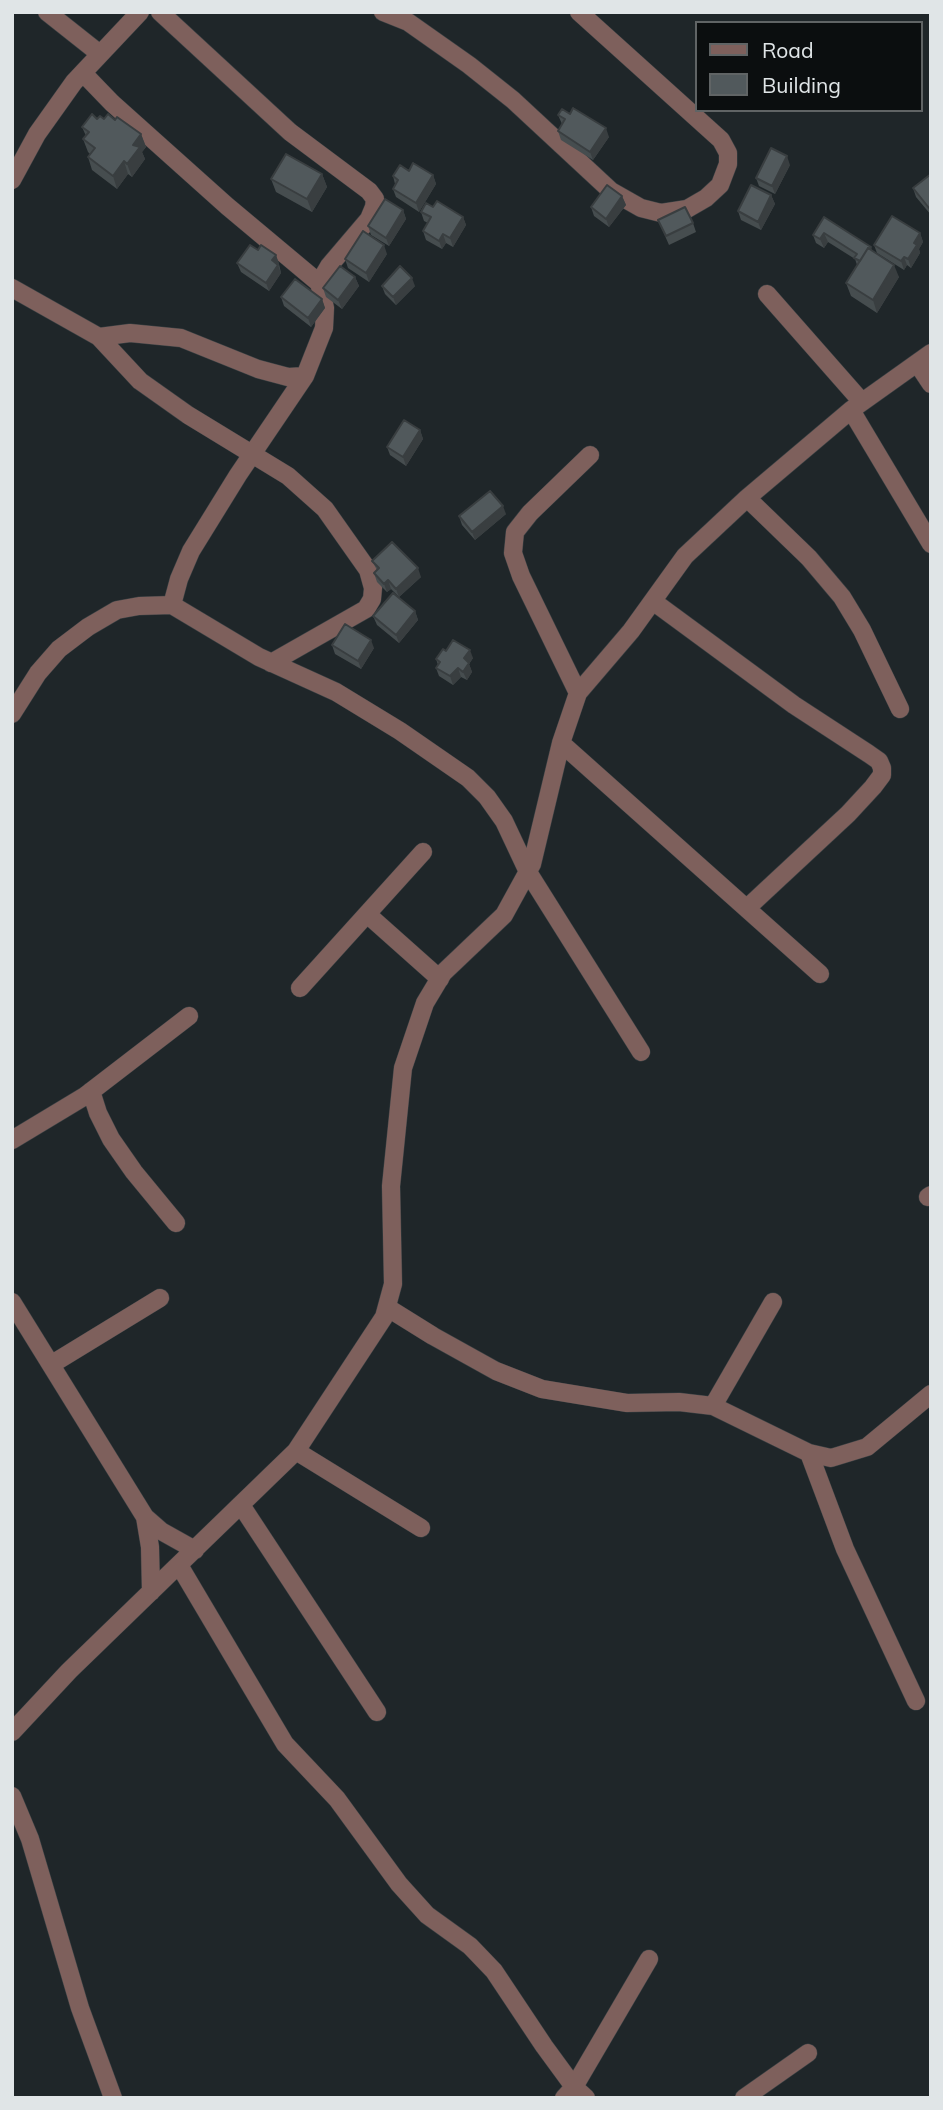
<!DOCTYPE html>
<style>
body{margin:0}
#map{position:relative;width:943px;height:2110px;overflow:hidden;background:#1f2629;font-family:Mulish,sans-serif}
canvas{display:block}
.frame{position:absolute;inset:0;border:14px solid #e0e5e7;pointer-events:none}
.legend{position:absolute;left:695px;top:21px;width:228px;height:91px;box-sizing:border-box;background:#0b0e0f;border:2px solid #606465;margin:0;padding:9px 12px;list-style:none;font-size:21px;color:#e0e5e7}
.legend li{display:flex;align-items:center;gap:14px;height:35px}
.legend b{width:35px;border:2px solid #606465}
</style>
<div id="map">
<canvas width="943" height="2110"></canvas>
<div class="frame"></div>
<ul class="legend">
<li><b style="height:9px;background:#7e605c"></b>Road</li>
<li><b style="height:19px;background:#51595c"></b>Building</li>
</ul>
</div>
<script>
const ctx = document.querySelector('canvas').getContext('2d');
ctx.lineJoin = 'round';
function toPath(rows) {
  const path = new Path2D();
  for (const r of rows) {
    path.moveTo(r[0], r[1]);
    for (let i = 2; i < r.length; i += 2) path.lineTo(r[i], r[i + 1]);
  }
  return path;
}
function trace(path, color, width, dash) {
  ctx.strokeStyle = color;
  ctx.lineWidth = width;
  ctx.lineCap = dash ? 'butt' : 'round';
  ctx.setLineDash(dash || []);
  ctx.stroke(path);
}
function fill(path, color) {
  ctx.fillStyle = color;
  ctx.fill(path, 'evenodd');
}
const minor = toPath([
 [47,12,100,54],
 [383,12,408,22,469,65,513,100,611,191,641,208,661,213,687,209,706,198,720,185,728,164,728,153,721,140,579,12],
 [83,73,112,103,227,206,319,283,329,266,369,219,374,207,375,199,369,191,290,132,160,12],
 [12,180,37,134,74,82,140,12],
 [12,288,99,337,130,333,181,338,258,369,288,377,305,376,324,328,325,308,319,283],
 [767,294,862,402],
 [99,337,140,381,188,415,288,476,325,509,368,570,373,588,372,599,366,609,271,663],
 [917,363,931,384],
 [305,376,238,475,191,551,179,579,172,605,259,657,336,692,400,731,468,778,487,797,504,821,528,872,641,1052],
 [851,410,931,544],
 [747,498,809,558,842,597,862,630,900,709],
 [654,602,794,705,869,754,879,761,882,768,882,775,873,787,848,814,747,908],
 [578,693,521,576,513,553,515,532,530,513,590,455],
 [12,714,38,673,59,649,88,627,117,610,139,606,172,605],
 [561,743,820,974],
 [367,914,440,979],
 [300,988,423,852],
 [91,1091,98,1113,111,1139,134,1172,176,1223],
 [12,1140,85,1096,189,1016],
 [928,1197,931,1195],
 [12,1302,145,1517,150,1547,151,1592],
 [388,1308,433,1336,496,1371,542,1389,627,1403,679,1402,713,1406,809,1453,831,1458,867,1447,931,1394],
 [52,1364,160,1298],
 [713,1406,773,1302],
 [296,1451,421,1528],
 [809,1453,845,1549,916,1701],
 [241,1505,377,1712],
 [145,1517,161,1531,195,1550],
 [179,1565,285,1744,337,1799,399,1884,427,1915,470,1946,494,1971,544,2046,574,2087,586,2098],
 [12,1732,69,1671,296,1451,384,1317,393,1284,391,1186,403,1068,425,1003,443,973,504,915,532,864,561,743,578,693,631,631,685,556,747,498,851,410,931,353],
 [12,1796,30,1839,80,2008,113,2098],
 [564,2098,574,2087,649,1959],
 [744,2098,808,2053]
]);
trace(minor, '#3a4144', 19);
trace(minor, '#7e605c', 18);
fill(toPath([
 [570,114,609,137,593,160,561,140,558,131,562,124,558,115],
 [97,119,115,120,141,134,146,147,142,152,145,159,132,177,128,174,117,189,92,170,88,157,90,154,88,152,83,139,86,136,82,127],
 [790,165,775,194,759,186,756,178],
 [409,171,433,175,436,184,419,212,396,197,393,189,395,184,393,176],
 [322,174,327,187,312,212,276,192,271,179],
 [931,174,931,215,916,197,913,188],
 [771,195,775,204,761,230,741,220,738,211],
 [622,196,626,205,609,227,594,216,591,207],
 [433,207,463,217,466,225,453,247,446,243,442,249,426,240,423,231,428,223,424,221,421,212],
 [403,210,406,219,389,246,371,235,368,226],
 [824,217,871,247,872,251,899,277,877,313,851,296,846,283,857,265,855,259,828,242,824,248,816,243,813,235],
 [658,220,693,223,696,232,669,245],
 [920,233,923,242,919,249,920,253,911,268,907,265,904,270,877,253,874,245],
 [258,250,276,255,279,264,281,273,269,291,241,272,237,263],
 [387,254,369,282,348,268,345,259],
 [355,277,359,286,342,309,326,297,323,288],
 [382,286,415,286,396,305,385,294],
 [281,297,322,299,325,308,311,327,284,306],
 [420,430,423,439,406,466,390,455,387,447],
 [506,514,475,540,462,525,459,516],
 [372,561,421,577,399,597,391,589,387,592,377,582,374,573,377,570],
 [415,611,418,620,399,643,377,625,373,616],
 [332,645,374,648,361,669,335,654],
 [446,651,473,658,469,664,472,672,467,680,461,677,453,685,439,676,436,668,438,665,436,659]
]), '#464d4f');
fill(toPath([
 [606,128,609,137,593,160,590,152],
 [141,134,146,147,142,152,145,159,132,177,127,164,133,145],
 [787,156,790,165,775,194,772,186],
 [124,161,128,174,117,189,113,176],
 [322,174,327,187,312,212,307,199],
 [433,175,436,184,419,212,416,203],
 [771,195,775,204,761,230,758,222],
 [622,196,626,205,609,227,606,219],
 [403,210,406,219,389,246,386,238],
 [463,217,466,225,453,247,450,238],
 [824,233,828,242,824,248,820,239],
 [920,233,923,242,919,249,920,253,911,268,908,259,914,243],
 [443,234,446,243,442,249,439,241],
 [384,245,387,254,369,282,366,273],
 [276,255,279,264,275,269,272,260],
 [904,257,907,265,904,270,901,261],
 [278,265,281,273,269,291,266,283],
 [894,265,899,277,877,313,873,300],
 [355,277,359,286,342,309,338,300],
 [412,278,415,286,396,305,393,297],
 [322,299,325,308,311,327,308,318],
 [420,430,423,439,406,466,403,457],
 [503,506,506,514,475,540,472,532],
 [418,568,421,577,399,597,396,589],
 [388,580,391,589,387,592,384,584],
 [415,611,418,620,399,643,396,635],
 [371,640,374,648,361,669,358,661],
 [470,650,473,658,469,664,472,672,467,680,463,672,464,658],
 [458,668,461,677,453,685,450,676]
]), '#393e40');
const building = toPath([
 [573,108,606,128,590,152,558,131,565,119,558,115,562,109,570,114,573,108],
 [92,114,97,119,100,116,104,119,108,114,115,120,117,117,141,134,133,145,140,147,127,164,124,161,113,176,88,157,95,148,83,139,89,132,82,127,92,114],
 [771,148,787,156,772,186,756,178,771,148],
 [286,154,322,174,307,199,271,179,286,154],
 [413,163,433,175,416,203,393,189,398,180,393,176,400,165,409,171,413,163],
 [931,174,931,207,929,208,913,188,931,174],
 [607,185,622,196,606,219,591,207,607,185],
 [751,185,771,195,758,222,738,211,751,185],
 [385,199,403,210,386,238,368,226,385,199],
 [437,201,463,217,450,238,443,234,439,241,423,231,431,217,421,212,426,203,433,207,437,201],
 [685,207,693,223,666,236,658,220,685,207],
 [892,216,920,233,914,243,917,245,908,259,904,257,901,261,874,245,892,216],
 [824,217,871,247,869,249,868,248,860,261,854,258,857,254,824,233,820,239,813,235,824,217],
 [363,231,384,245,366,273,345,259,363,231],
 [250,245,258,250,261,245,276,255,272,260,278,265,266,283,237,263,250,245],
 [868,248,894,265,873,300,846,283,868,248],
 [340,266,355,277,338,300,323,288,340,266],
 [400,266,412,278,393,297,382,286,400,266],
 [295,279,322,299,308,318,281,297,295,279],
 [404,420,420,430,403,457,387,447,404,420],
 [490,491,503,506,472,532,459,516,490,491],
 [392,542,418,568,396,589,388,580,384,584,374,573,379,568,372,561,392,542],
 [393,593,415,611,396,635,373,616,393,593],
 [345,624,371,640,358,661,332,645,345,624],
 [453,640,470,650,464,658,469,663,463,672,458,668,450,676,436,668,440,662,436,659,443,649,446,651,453,640]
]);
fill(building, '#51595c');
trace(building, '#393e40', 2);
</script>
